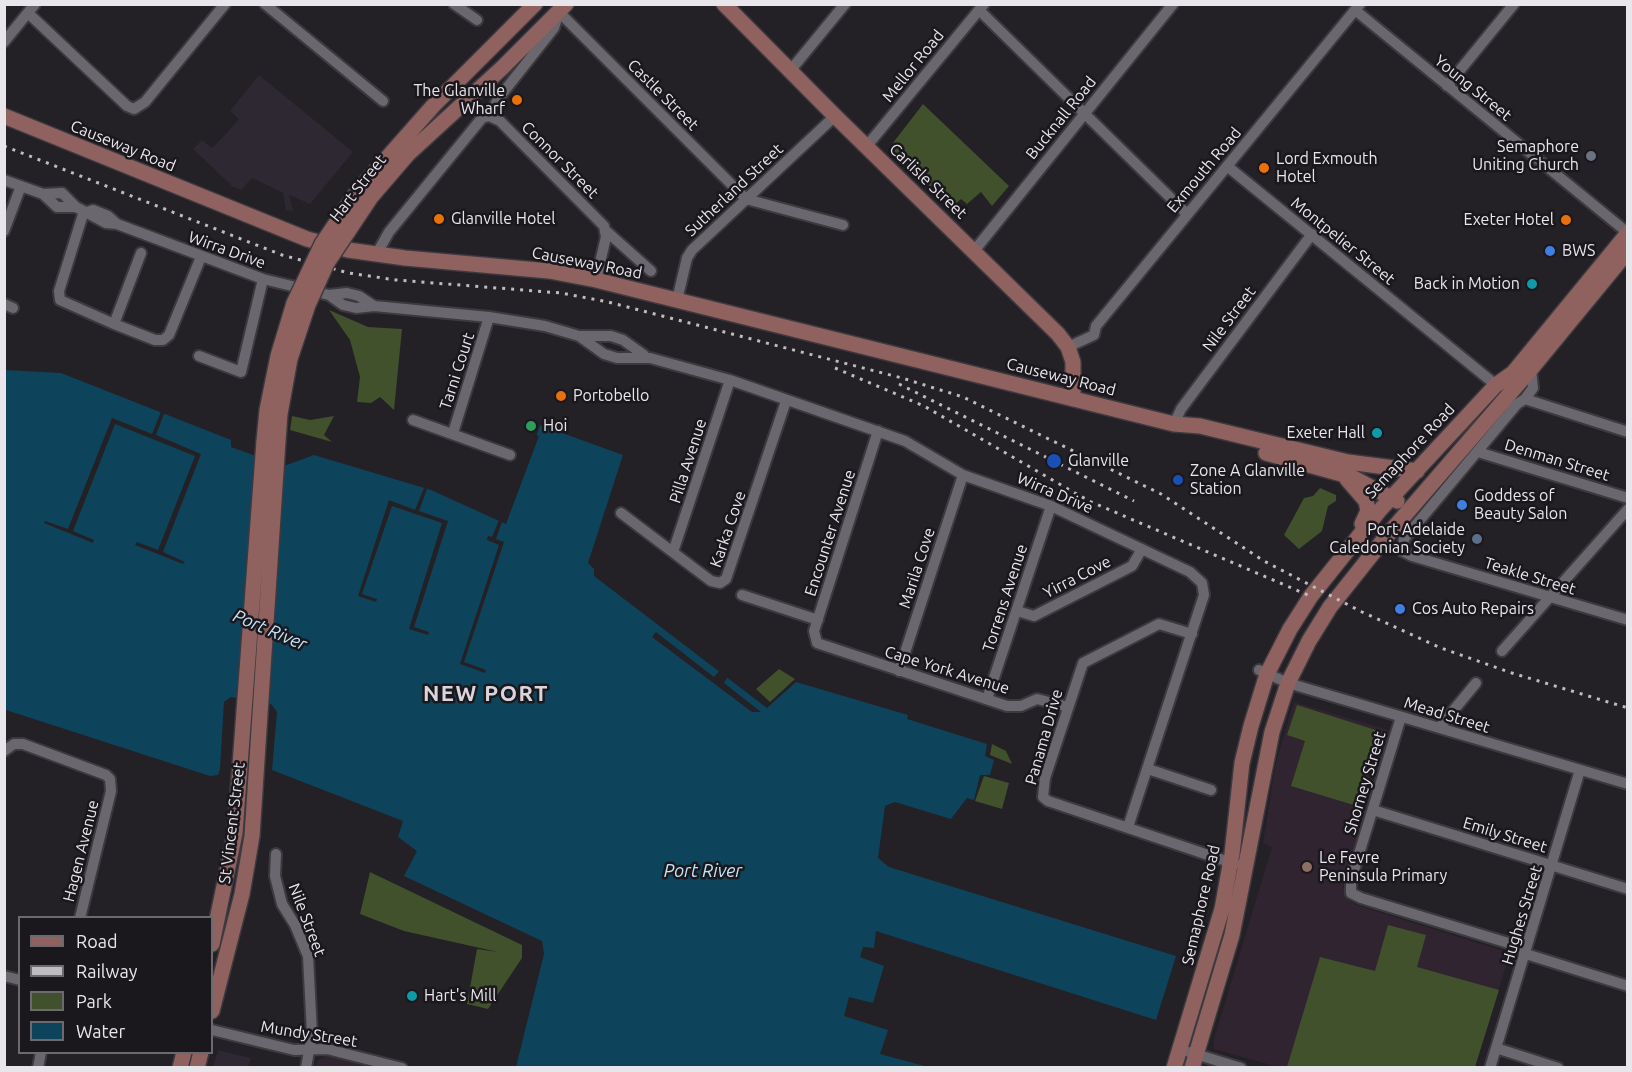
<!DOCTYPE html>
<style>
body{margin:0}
#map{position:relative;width:1632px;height:1072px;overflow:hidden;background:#232026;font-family:Ubuntu,sans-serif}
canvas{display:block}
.frame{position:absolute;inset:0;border:6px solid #e8e6ea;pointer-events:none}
.legend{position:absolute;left:18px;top:916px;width:195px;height:138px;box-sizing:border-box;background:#1a171d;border:2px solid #6c6a6f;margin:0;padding:8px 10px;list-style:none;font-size:18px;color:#e8e6ea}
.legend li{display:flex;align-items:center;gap:12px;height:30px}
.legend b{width:30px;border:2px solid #6c6a6f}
</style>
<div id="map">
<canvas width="1632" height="1072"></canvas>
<div class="frame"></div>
<ul class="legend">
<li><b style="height:8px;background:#8f6260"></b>Road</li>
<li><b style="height:8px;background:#bebcc1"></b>Railway</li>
<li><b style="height:16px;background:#40512c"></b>Park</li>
<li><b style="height:16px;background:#0e445b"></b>Water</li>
</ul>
</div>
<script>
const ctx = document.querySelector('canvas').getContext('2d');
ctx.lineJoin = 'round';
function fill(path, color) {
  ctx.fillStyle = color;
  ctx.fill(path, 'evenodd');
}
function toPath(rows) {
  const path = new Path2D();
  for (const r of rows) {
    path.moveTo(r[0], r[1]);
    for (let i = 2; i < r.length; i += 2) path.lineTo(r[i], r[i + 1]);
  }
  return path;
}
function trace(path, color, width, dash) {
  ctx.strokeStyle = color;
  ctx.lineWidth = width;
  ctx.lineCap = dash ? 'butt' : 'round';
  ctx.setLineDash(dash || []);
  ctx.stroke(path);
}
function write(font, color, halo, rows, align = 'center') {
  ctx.font = font + ' Ubuntu,sans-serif';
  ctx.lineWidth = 5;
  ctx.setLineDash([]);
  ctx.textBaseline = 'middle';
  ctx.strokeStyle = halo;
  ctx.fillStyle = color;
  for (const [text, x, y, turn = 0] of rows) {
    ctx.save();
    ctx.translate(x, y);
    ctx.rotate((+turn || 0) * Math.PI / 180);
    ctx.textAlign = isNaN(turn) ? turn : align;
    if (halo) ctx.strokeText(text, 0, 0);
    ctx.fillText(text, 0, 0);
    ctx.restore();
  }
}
fill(toPath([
 [259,75,353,152,310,204,289,195,293,211,286,210,283,193,252,178,241,190,232,186,193,149,202,140,212,148,224,136,239,119,230,111],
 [218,1050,251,1058,248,1067,213,1067]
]), '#2e2833');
fill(toPath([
 [1294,702,1392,731,1343,887,1347,899,1359,906,1510,953,1475,1067,1278,1067,1214,1049,1214,1039,1272,847,1263,843,1276,762],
 [327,1056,372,1067,314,1067,318,1060]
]), '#312431');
fill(toPath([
 [923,104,1009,186,992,206,981,192,967,204,961,199,952,207,889,148],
 [329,310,368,327,402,329,394,410,380,397,371,403,357,402,360,377,350,340],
 [292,416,310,420,334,416,324,435,332,442,290,430],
 [1320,488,1336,495,1336,501,1328,506,1322,531,1299,549,1284,535,1304,498,1313,496],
 [779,669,795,679,770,702,756,689],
 [1297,705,1382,732,1357,806,1291,786,1305,741,1287,735],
 [992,744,1006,751,1012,764,990,755],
 [984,776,1009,783,1002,809,975,801],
 [370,872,522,945,522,958,488,1009,467,1004,477,949,498,952,404,931,360,914],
 [1388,925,1426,935,1417,967,1499,990,1475,1067,1287,1067,1320,957,1375,971]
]), '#40512c');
fill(toPath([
 [5,370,61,373,231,440,231,447,284,466,314,455,431,490,506,524,540,425,623,455,588,563,594,569,594,576,767,708,796,682,908,715,907,719,987,744,985,756,994,760,990,775,980,775,974,800,967,798,951,819,895,802,885,806,878,858,889,867,1176,956,1156,1020,876,931,874,948,863,947,860,957,884,966,873,1003,849,997,844,1016,888,1030,880,1054,928,1067,516,1067,544,954,542,941,404,876,417,851,398,837,403,821,272,770,277,712,271,704,231,697,224,702,220,769,218,775,210,776,6,710]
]), '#0e445b');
fill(toPath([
 [162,409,165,411,156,435,201,454,163,552,185,562,183,564,135,545,137,542,158,550,195,456,115,424,73,531,94,540,93,543,44,523,45,521,68,529,112,418,152,434],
 [536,435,539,436,506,524],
 [424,488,427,489,419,511,448,521,414,627,429,632,428,635,409,629,442,523,392,506,362,594,377,599,376,602,358,596,389,500,415,510],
 [499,520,502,522,496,539,504,542,464,662,486,670,485,673,460,664,499,545,487,540,488,536,492,537],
 [656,632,714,677,721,669,729,675,724,683,761,712,752,712,652,637]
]), '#232026');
const street = toPath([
 [265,4,383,101],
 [454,4,477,20],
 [979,10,1187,214],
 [1355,10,1628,233],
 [28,13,127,106,134,109,145,102,225,4],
 [4,42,35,4],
 [790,71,845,4],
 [1447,86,1514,4],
 [489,116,500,121,604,226,606,237,596,280],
 [866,147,984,4],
 [1227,166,1496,385],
 [4,180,43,194,62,193,76,207,106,223,117,224,263,279,329,295,347,293,359,296,374,306],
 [43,194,57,207,76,207],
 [84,211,59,291,60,300,114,324,155,340,163,340,169,335,201,257],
 [88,212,93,210,108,216,117,224],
 [605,230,651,271],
 [4,231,21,186],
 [974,251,1173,4],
 [376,255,389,232,482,118,489,116,498,99,554,28,559,12,746,199,843,225],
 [329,295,343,305,356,308,374,306,489,317,545,326,579,336,611,336,623,340,644,355],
 [677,300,687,258,692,250,835,116],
 [4,304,13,308],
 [114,324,141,253],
 [579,336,604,354,617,358,650,358,730,380,905,441,963,475,1051,506,1190,572,1202,583,1204,595,1128,827],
 [1068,347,1094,335,1096,326,1360,4],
 [199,356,241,372,263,279],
 [1531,369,1533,388,1525,399,1517,404,1404,539,1402,551,1412,556,1628,620],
 [1525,399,1628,432],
 [413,420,510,455],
 [1174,424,1181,409,1312,234],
 [878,431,814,631,817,643,1007,706,1021,706,1037,699,1068,707],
 [453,433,489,317],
 [1478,452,1628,498],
 [621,513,711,581,720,583,726,579,786,401],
 [673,552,730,380],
 [742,595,818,620],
 [1017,611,1034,616,1132,566,1142,549],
 [1192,634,1159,624,1083,663,1045,778,1043,797,1048,801,1235,864],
 [1502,651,1628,509],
 [1259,670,1288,683,1628,784],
 [899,671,963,475],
 [987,699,1051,506],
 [1401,717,1351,880,1351,893,1361,898,1518,946,1526,954,1628,986],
 [1439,728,1476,683],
 [4,751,14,744,23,744,106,775,110,779,111,791,80,918],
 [1148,769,1211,790],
 [1373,810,1628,889],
 [276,854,275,876,282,904,295,925,308,956,312,1034,306,1068],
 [4,976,20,980],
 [212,1030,294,1050,327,1049,402,1068],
 [1496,1048,1558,1068],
 [1189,1052,1241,1068],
 [38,1068,41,1052],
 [1490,1068,1580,770]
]);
const secondary = toPath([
 [724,4,835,116,1058,334,1068,347,1073,362,1073,399],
 [4,116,307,239,348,250,405,258,549,271,596,280,1174,424,1200,426,1348,462,1417,471],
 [357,192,433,106,535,4],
 [371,197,408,154,502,68,566,4],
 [1266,453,1352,477,1397,501],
 [1347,479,1366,501,1368,511,1362,524],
 [212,944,235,833,264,441],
 [212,1011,242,894,252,836,278,441],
 [180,1068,184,1052],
 [197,1068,201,1052],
 [1174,1068,1222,909,1232,854,1242,763,1251,726,1267,674,1290,629,1311,596,1379,511,1496,385,1513,373,1628,233],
 [1192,1068,1232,935,1272,732,1288,683,1309,641,1330,607,1385,538,1531,369,1628,251]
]);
trace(street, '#3d3a3f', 14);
trace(secondary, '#3d3a3f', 18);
trace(street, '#6b676e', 10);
trace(secondary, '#8f6260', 15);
trace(toPath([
 [4,146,282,255,349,273,396,280,561,293,608,302,902,378,963,397,1161,494,1264,561,1362,612,1441,648,1512,673,1628,708],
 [835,368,924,406,1089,501,1308,595],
 [899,384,1134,501]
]), '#bebcc1', 3, [3, 6]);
const secondaryBridge = toPath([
 [264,441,267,410,278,356,294,303,322,244,357,192],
 [278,441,280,414,290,359,308,305,327,263,371,197]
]);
trace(secondaryBridge, '#3d3a3f', 18, []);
trace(secondaryBridge, '#8f6260', 15);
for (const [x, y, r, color] of [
 [517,100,6,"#e8710a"],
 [1591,156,6,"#6b7280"],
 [1264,168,6,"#e8710a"],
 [439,219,6,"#e8710a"],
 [1566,220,6,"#e8710a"],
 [1550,251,6,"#3f7fe0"],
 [1532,284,6,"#0f9aa8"],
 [561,396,6,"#e8710a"],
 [531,426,6,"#2e9e5b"],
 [1377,433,6,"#0f9aa8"],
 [1054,461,8,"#1a4fb4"],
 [1178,480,6,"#1a4fb4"],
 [1462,505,6,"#3f7fe0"],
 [1477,539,6,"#5c6f8a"],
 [1400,609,6,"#3f7fe0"],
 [1307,867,6,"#8d6e63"],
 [412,996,6,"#0f9aa8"]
]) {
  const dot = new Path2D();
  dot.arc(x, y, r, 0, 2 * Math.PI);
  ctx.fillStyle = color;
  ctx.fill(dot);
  trace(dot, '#1a171d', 2);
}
write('16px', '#e8e6ea', '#1a171d', [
 ["Mellor Road",913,66,-51],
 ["Young Street",1473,88,39],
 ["Castle Street",663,95,45],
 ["Bucknall Road",1061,118,-51],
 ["Causeway Road",123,146,22],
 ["Connor Street",560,160,45],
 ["Exmouth Road",1204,170,-50],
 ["Carlisle Street",928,181,44],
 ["Hart Street",358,188,-52],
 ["Sutherland Street",734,190,-43],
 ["Montpelier Street",1343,241,39],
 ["Wirra Drive",227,250,20],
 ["Causeway Road",587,263,11],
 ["Nile Street",1229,319,-53],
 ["Tarni Court",457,371,-72],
 ["Causeway Road",1061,377,14],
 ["Semaphore Road",1410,451,-47],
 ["Denman Street",1557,460,17],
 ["Pilla Avenue",688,461,-72],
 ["Wirra Drive",1055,493,23],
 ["Karka Cove",728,529,-71],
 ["Encounter Avenue",830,533,-72],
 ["Marila Cove",917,568,-72],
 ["Teakle Street",1530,576,17],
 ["Yirra Cove",1077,577,-27],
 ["Torrens Avenue",1005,598,-72],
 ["Cape York Avenue",947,670,17],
 ["Mead Street",1447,715,17],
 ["Panama Drive",1044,737,-74],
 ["Shorney Street",1365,783,-73],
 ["St Vincent Street",232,823,-83],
 ["Emily Street",1505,835,17],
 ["Hagen Avenue",81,851,-76],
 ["Semaphore Road",1201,905,-77],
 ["Hughes Street",1522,915,-73],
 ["Nile Street",307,920,69],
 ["Mundy Street",309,1034,9]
]);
write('16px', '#e8e6ea', '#1a171d', [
 ["The Glanville",505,91,"right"],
 ["Wharf",505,109,"right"],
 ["Semaphore",1579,147,"right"],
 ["Uniting Church",1579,165,"right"],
 ["Lord Exmouth",1276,159],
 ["Hotel",1276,177],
 ["Glanville Hotel",451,219],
 ["Exeter Hotel",1554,220,"right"],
 ["BWS",1562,251],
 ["Back in Motion",1520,284,"right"],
 ["Portobello",573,396],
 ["Hoi",543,426],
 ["Exeter Hall",1365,433,"right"],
 ["Glanville",1068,461],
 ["Zone A Glanville",1190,471],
 ["Station",1190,489],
 ["Goddess of",1474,496],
 ["Beauty Salon",1474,514],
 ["Port Adelaide",1465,530,"right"],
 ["Caledonian Society",1465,548,"right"],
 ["Cos Auto Repairs",1412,609],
 ["Le Fevre",1319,858],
 ["Peninsula Primary",1319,876],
 ["Hart's Mill",424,996]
], 'left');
write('italic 18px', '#c1e5f8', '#1a171d', [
 ["Port River",270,630,23],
 ["Port River",703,871]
]);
ctx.letterSpacing = '1.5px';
write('bold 22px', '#d9d5dd', '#1a171d', [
 ["NEW PORT",486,694]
]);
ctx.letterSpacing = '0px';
</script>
